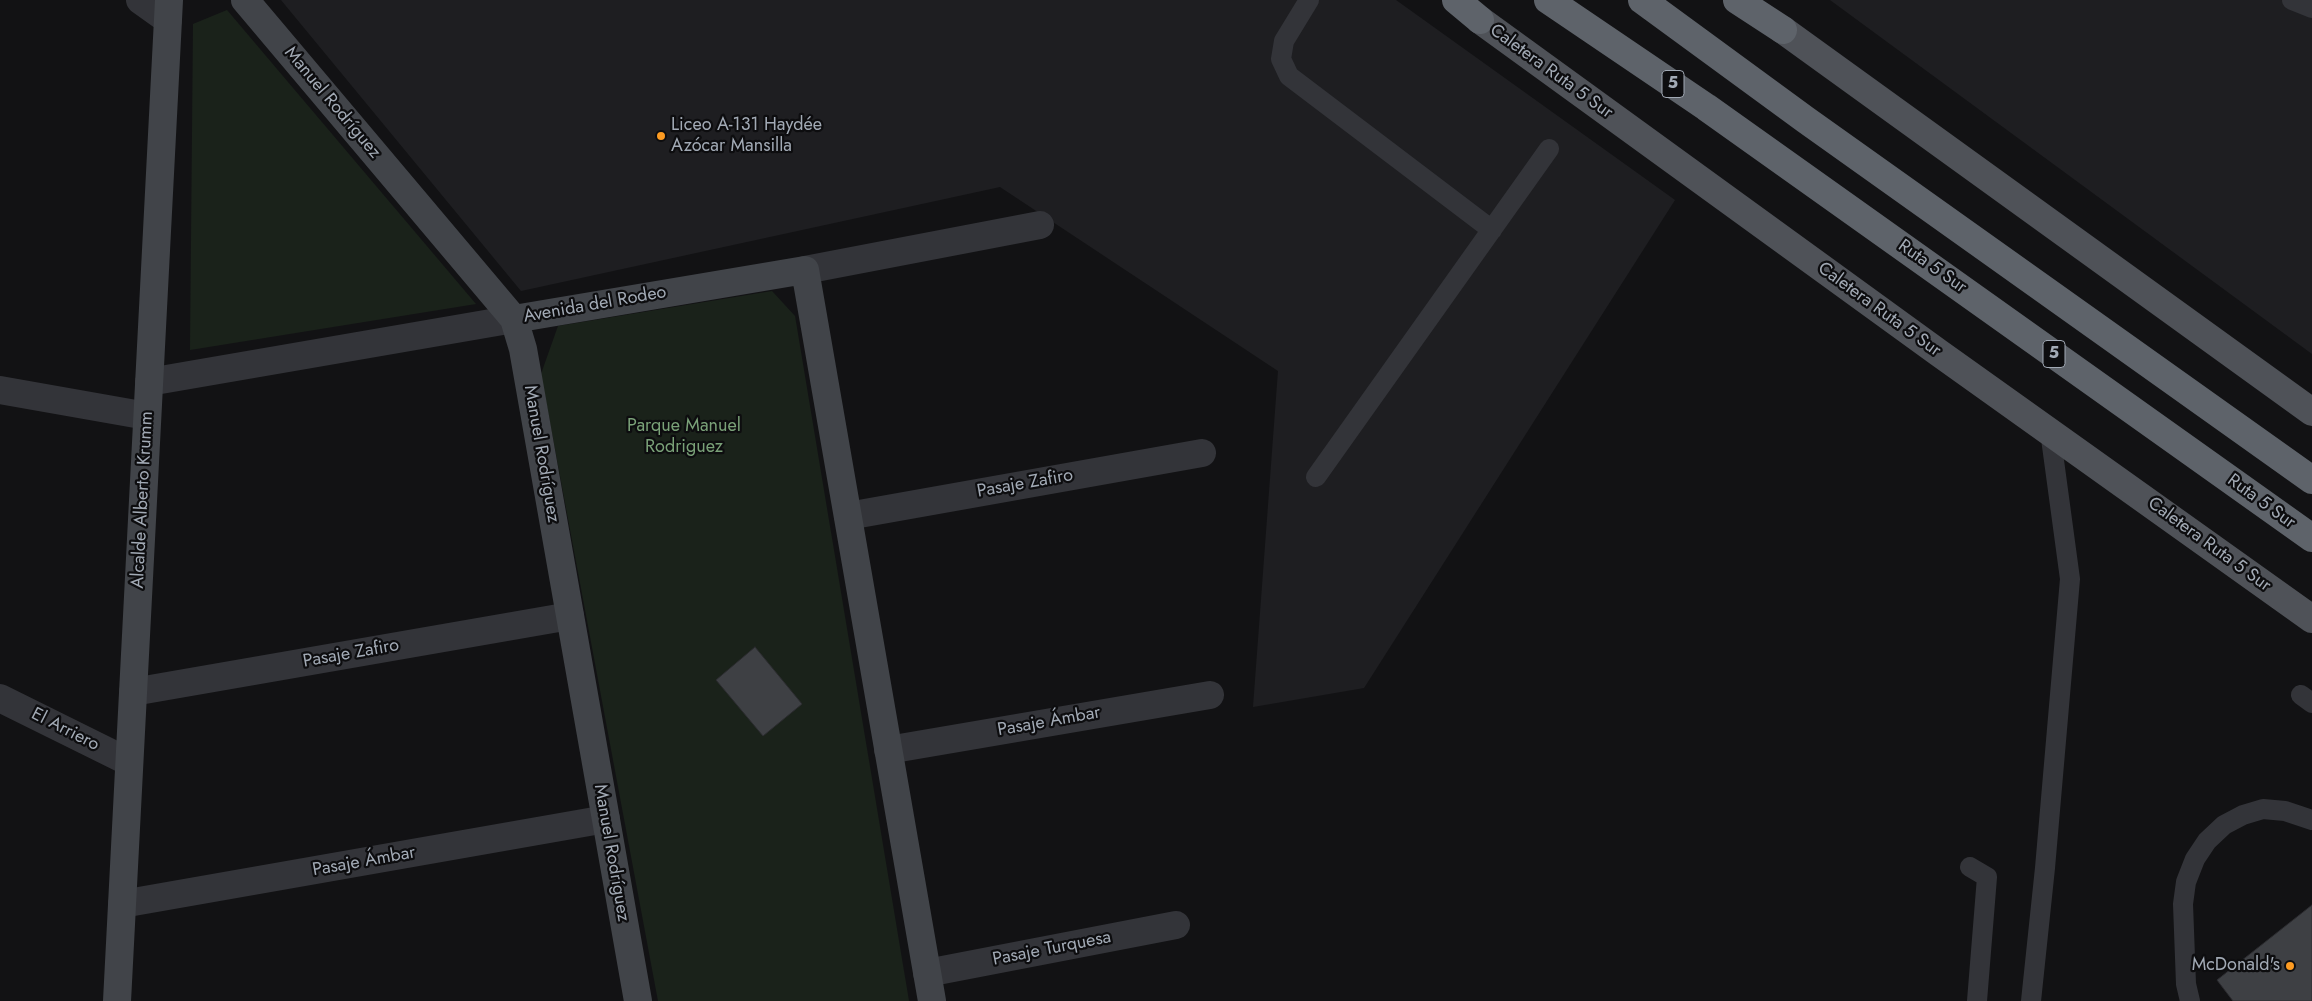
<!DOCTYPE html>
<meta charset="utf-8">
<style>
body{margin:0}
canvas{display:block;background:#121214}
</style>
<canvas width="2312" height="1001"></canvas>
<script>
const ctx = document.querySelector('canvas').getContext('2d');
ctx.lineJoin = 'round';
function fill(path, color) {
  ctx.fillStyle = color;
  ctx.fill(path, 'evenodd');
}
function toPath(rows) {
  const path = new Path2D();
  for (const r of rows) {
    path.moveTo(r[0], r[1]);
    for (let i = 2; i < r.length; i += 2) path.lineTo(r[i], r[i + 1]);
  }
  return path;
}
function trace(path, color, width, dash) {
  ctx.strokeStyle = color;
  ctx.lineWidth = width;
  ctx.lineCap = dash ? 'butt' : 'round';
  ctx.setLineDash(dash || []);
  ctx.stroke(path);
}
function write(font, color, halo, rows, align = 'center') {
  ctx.font = font + ' Jost,sans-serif';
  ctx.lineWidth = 4.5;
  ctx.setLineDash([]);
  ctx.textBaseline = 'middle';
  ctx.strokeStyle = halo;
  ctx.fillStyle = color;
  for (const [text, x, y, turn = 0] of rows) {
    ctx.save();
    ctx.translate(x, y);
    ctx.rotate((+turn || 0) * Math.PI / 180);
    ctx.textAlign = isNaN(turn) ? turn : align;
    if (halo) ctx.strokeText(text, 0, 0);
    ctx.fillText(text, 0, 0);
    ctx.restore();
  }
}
fill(toPath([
 [281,0,1396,0,1675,200,1364,688,1253,707,1278,371,1000,187,521,291],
 [1830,0,2312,0,2312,354]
]), '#1e1e21');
fill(toPath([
 [227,10,476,304,190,350,193,24],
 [772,291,795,316,909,1001,658,1001,541,374,558,326]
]), '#1a221a');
const building = toPath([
 [755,647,802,704,763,736,716,680,755,647],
 [2312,905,2312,1001,2233,1001,2217,980,2312,905]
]);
fill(building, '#3e4044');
trace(building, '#2c2c30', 1);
trace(toPath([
 [1309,0,1284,41,1281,59,1289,76,1492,230],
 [2292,0,2312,8],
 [1316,477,1549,149],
 [2301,695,2312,703],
 [1970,867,1987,877,1977,1001],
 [2031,1001,2045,868,2070,579,2050,431],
 [2190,1001,2186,984,2183,904,2186,882,2195,859,2207,841,2224,825,2243,815,2263,809,2285,811,2312,820]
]), '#333439', 20);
trace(toPath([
 [140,0,168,20],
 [805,270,1040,225],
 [149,382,514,319],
 [0,390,147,416],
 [848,516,1202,453],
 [133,692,570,616],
 [0,698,129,762],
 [888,750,1210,695],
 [122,904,606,819],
 [927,973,1176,925]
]), '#333439', 28);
trace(toPath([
 [245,0,514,319,523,349,638,1001],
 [514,319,805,270,932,1001],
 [117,1001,169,0]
]), '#414449', 28);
trace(toPath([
 [1480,20,1939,353,2312,619],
 [1783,30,2312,412]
]), '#4f5258', 28);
trace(toPath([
 [1456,0,1480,20],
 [1548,0,1706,107,2312,538],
 [1642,0,1806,120,2312,480],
 [1737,0,1783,30]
]), '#5e636a', 28);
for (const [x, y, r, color] of [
 [661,136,5,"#fc9b22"],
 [2290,966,5,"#fc9b22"]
]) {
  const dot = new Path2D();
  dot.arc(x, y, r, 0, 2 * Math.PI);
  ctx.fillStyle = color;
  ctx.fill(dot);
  trace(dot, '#0d0d0f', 2);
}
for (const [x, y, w] of [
 [1673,84,22],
 [2054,354,22]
]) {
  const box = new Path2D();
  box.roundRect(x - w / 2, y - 13.5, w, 27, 4);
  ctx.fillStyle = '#0d0d0f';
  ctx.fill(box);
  trace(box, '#a2aab5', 1);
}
write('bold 16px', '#a2aab5', null, [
 ["5",1673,84],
 ["5",2054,354]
]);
write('18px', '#a2aab5', '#0d0d0f', [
 ["Caletera Ruta 5 Sur",1551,72,36],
 ["Manuel Rodríguez",332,103,50],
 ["Ruta 5 Sur",1932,267,35],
 ["Avenida del Rodeo",595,305,-10],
 ["Caletera Ruta 5 Sur",1879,310,36],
 ["Manuel Rodríguez",541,454,80],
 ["Pasaje Zafiro",1025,484,-10],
 ["Alcalde Alberto Krumm",143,500,-87],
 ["Ruta 5 Sur",2261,502,36],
 ["Caletera Ruta 5 Sur",2209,545,36],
 ["Pasaje Zafiro",351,654,-10],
 ["Pasaje Ámbar",1049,722,-10],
 ["El Arriero",65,730,27],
 ["Manuel Rodríguez",611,853,80],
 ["Pasaje Ámbar",364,862,-10],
 ["Pasaje Turquesa",1052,949,-11]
]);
write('18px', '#a2aab5', '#0d0d0f', [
 ["Liceo A-131 Haydée",671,126],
 ["Azócar Mansilla",671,147],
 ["McDonald's",2280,966,"right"]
], 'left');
write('18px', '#7aa178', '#0d0d0f', [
 ["Parque Manuel",684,427],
 ["Rodriguez",684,448]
]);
</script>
